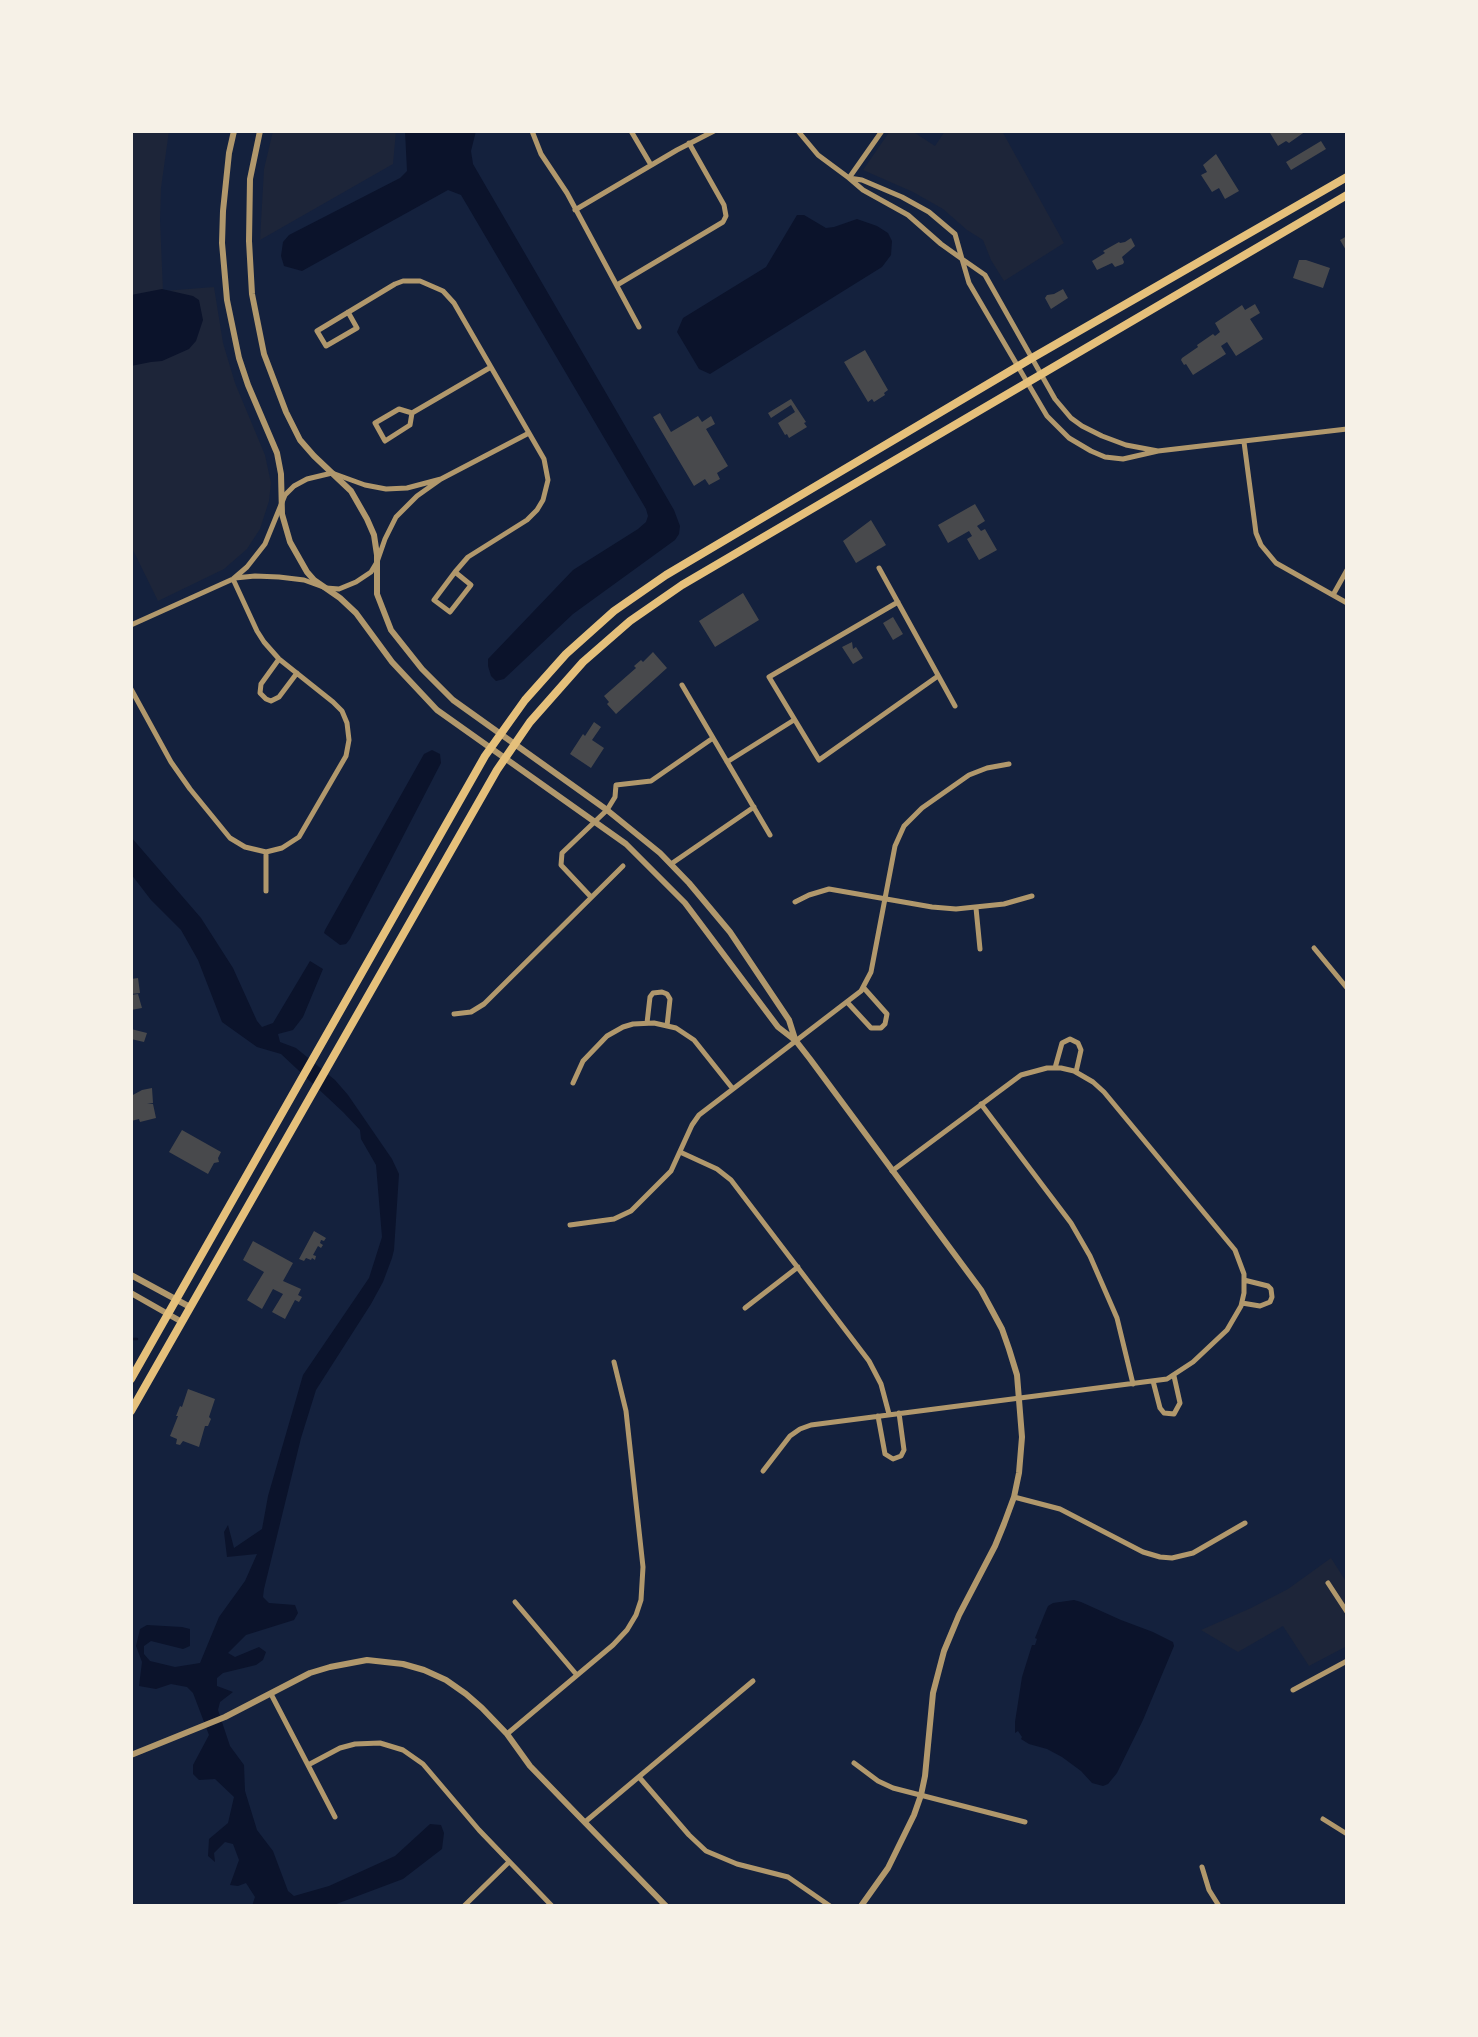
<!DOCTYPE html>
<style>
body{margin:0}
#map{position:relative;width:1478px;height:2037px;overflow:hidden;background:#14213d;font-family:"PT Sans",sans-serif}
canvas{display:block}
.frame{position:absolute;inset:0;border:133px solid #f6f1e7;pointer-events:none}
</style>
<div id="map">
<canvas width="1478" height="2037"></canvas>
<div class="frame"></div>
</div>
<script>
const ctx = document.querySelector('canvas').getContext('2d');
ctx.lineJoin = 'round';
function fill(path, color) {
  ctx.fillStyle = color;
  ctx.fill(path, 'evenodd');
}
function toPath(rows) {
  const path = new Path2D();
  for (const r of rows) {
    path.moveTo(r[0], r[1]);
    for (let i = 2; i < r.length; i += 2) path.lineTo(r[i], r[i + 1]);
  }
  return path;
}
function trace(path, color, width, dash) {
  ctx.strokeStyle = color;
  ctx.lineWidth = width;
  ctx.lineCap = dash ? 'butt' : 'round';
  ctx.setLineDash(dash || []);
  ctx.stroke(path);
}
fill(toPath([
 [131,131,169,131,161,188,160,220,163,291,214,287,223,343,235,383,265,455,271,483,269,501,260,529,247,549,224,569,158,601,131,546],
 [273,131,396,131,393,164,260,240,264,169],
 [890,131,912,131,935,146,945,131,1002,131,1064,243,1004,281,991,260,983,240,967,230,943,209,913,192,863,170],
 [1331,1558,1347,1583,1347,1646,1309,1666,1283,1626,1238,1652,1201,1630,1251,1608,1288,1589]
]), '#1d2539');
fill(toPath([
 [405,131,476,131,471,151,473,164,674,510,680,526,679,534,675,540,573,614,504,679,496,681,491,676,488,666,488,659,573,570,638,529,646,522,648,516,646,509,461,195,448,190,302,271,284,266,281,256,283,242,289,235,400,178,407,171],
 [797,215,804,215,826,228,834,227,857,219,877,226,888,233,892,241,891,255,882,267,710,374,699,369,677,332,683,318,766,267],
 [162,289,193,296,199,300,203,320,196,341,189,349,162,361,151,362,131,366,131,295],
 [432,750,440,754,441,763,350,939,346,944,340,945,324,933,325,930,424,754],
 [131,837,201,918,233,968,257,1021,262,1027,273,1023,310,961,323,969,303,1017,293,1030,278,1034,280,1042,296,1048,335,1080,348,1095,392,1159,399,1174,394,1250,392,1258,383,1282,371,1304,316,1390,301,1438,264,1589,263,1597,269,1603,295,1605,298,1613,294,1620,246,1635,228,1653,235,1657,259,1647,266,1652,263,1660,256,1665,223,1673,217,1678,217,1686,233,1692,220,1702,218,1710,230,1746,244,1765,245,1791,257,1830,273,1851,288,1891,294,1896,329,1886,395,1856,430,1824,441,1825,444,1833,442,1849,403,1879,331,1906,252,1906,255,1897,246,1883,238,1886,230,1885,239,1860,233,1844,225,1842,214,1853,215,1862,208,1856,209,1839,228,1823,234,1797,215,1779,199,1780,193,1774,193,1765,209,1735,193,1693,187,1687,171,1684,156,1689,139,1686,142,1662,136,1646,140,1629,147,1625,182,1627,190,1629,190,1646,183,1649,151,1641,144,1646,144,1654,150,1661,175,1667,200,1663,219,1617,245,1581,257,1554,227,1557,224,1532,228,1525,234,1548,262,1529,268,1496,303,1375,369,1278,382,1237,376,1165,361,1139,360,1130,343,1112,281,1054,257,1047,222,1022,198,960,181,930,151,900,131,874],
 [1074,1600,1081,1602,1121,1620,1153,1632,1173,1642,1174,1646,1143,1720,1117,1773,1108,1784,1103,1786,1092,1783,1081,1771,1062,1757,1047,1749,1029,1744,1021,1739,1022,1737,1018,1731,1015,1733,1015,1722,1022,1677,1032,1645,1035,1645,1037,1639,1035,1638,1045,1613,1048,1606,1053,1603]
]), '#0b132b');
trace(toPath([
 [131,1339,137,1339]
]), '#0b132b', 2.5);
fill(toPath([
 [1273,131,1306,131,1289,143,1286,141,1278,146,1270,133],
 [1321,141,1326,149,1291,170,1286,162],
 [1216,154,1239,191,1225,199,1219,188,1212,192,1201,175,1207,172,1203,165],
 [1347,236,1347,252,1340,240],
 [1131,238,1135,246,1122,257,1124,262,1123,264,1115,267,1112,263,1097,270,1092,261,1105,253,1103,251,1119,242,1120,243,1125,242],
 [1299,260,1306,260,1330,268,1323,288,1293,278],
 [1063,289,1068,298,1051,309,1045,298,1047,295,1054,294],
 [1255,304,1260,313,1250,319,1263,339,1236,356,1227,342,1221,346,1226,354,1193,375,1186,364,1184,365,1181,360,1182,358,1198,347,1197,345,1213,334,1215,336,1220,332,1215,323,1242,305,1245,310],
 [865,350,888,390,884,393,885,395,874,402,872,399,868,402,844,362],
 [791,399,806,422,804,423,807,427,789,438,787,434,785,435,778,423,795,412,791,405,771,418,768,413],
 [660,413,671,432,698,416,702,422,711,416,715,424,706,429,728,466,717,473,720,479,709,485,705,479,694,486,653,417],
 [975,504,985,521,977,526,981,531,985,529,997,550,979,560,967,539,972,536,969,531,948,543,938,525],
 [871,520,886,545,856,563,843,541],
 [743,593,759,620,715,647,699,621],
 [893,617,903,634,893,640,883,623],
 [852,642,853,649,856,647,863,658,853,664,842,647],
 [653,652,667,668,616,714,607,704,609,702,604,696,636,668,634,666,641,660,643,662],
 [594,722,601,727,592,740,604,748,591,768,570,754,583,734,585,736],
 [138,978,140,993,131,994,131,979],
 [138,994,142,1008,131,1010,131,995],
 [131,1029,147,1033,144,1042,131,1039],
 [152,1088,153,1103,147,1104,153,1104,156,1118,140,1122,139,1119,131,1121,131,1096,142,1090],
 [182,1130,221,1152,218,1158,219,1162,214,1163,208,1174,169,1152],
 [314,1231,326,1238,324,1241,321,1240,320,1243,323,1245,321,1248,318,1246,313,1255,316,1256,315,1260,312,1258,311,1260,306,1258,304,1261,299,1259],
 [253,1241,293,1263,283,1281,301,1289,298,1295,302,1297,299,1302,295,1300,285,1319,272,1312,283,1294,273,1289,262,1309,247,1300,264,1272,243,1260],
 [188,1389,215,1399,209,1417,211,1419,208,1426,205,1426,199,1447,183,1441,180,1445,176,1444,177,1439,170,1436,178,1416,176,1416,180,1406,182,1407]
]), '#48494c');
trace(toPath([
 [532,131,541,154,567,193,639,327],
 [631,131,651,165],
 [798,131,818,155,849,178,882,131],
 [849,178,862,180,902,197,929,212,955,234,962,259,941,244,908,215,863,190,849,178],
 [575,210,677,150,714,131],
 [617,285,723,222,726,216,724,205,689,143],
 [348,312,357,328,326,346,317,331,395,284,403,281,420,281,443,291,454,303,544,459,548,480,543,500,537,510,527,520,468,557,455,572,434,600,450,612,471,585,455,572],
 [412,413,410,425,385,441,375,423,399,409,412,413,491,367],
 [1244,442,1256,533,1261,545,1276,563,1347,603],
 [1158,451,1126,445,1102,436,1082,426,1071,418,1055,399,985,275,962,259,969,283,1047,416,1069,438,1091,451,1105,457,1123,459,1158,451,1347,429],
 [879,568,955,706],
 [235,578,255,576,279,577,304,580,326,588,339,589,356,582,371,572,377,562,385,539,396,517,417,496,441,479,529,433],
 [1333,595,1347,570],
 [898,602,769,677,819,760,938,676],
 [131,625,233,579,247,567,265,544,285,495,294,486,307,479,332,473,365,485,386,489,407,488,441,479],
 [279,659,261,684,260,693,266,699,271,701,279,697,297,673],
 [682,685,770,835],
 [131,689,171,762,190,789,230,838,245,847,266,852,282,848,299,837,346,756,349,740,347,723,342,711,333,702,279,659,264,642,257,631,233,579],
 [727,762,794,720],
 [671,864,754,807],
 [266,891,266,852],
 [591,897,561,865,562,853,607,810,615,797,616,785,651,781,713,738],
 [795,902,809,895,829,889,932,907,956,909,1004,904,1032,896],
 [976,908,980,949],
 [1314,948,1347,988],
 [847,1002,871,1028,881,1028,885,1024,887,1014,863,987],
 [454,1014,471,1012,484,1004,623,866],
 [647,1023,650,997,653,993,662,992,667,994,670,999,667,1026],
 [1055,1068,1062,1043,1070,1039,1078,1043,1081,1050,1076,1072],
 [573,1083,583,1061,607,1036,623,1027,633,1024,654,1023,676,1028,694,1040,733,1089],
 [981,1104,1071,1223,1090,1256,1117,1318,1133,1384],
 [680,1152,717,1169,731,1180,869,1361,881,1384,889,1414],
 [570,1225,614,1219,631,1211,671,1171,692,1125,699,1115,861,991,871,972,895,846,904,826,922,808,969,775,987,768,1009,764],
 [1242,1303,1260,1306,1270,1302,1272,1297,1271,1289,1268,1286,1244,1280],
 [745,1308,798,1267],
 [1153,1381,1160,1408,1164,1413,1174,1414,1180,1403,1174,1376],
 [878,1416,885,1454,893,1459,901,1456,904,1450,899,1413],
 [763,1471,790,1436,800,1429,811,1425,1167,1379,1193,1362,1227,1330,1241,1306,1244,1293,1244,1274,1235,1250,1104,1092,1093,1082,1074,1071,1061,1068,1047,1068,1021,1075,892,1171],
 [1014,1497,1060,1509,1143,1552,1160,1557,1172,1558,1193,1553,1245,1523],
 [1328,1583,1347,1612],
 [515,1602,576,1674],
 [1293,1690,1347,1661],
 [271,1694,335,1817],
 [507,1734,613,1645,627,1630,636,1615,641,1600,643,1567,626,1411,614,1362],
 [854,1763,878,1781,893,1788,1025,1822],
 [308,1765,340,1748,355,1744,380,1743,403,1750,423,1764,479,1830,552,1906],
 [639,1777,689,1835,706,1851,737,1864,788,1877,830,1906],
 [1323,1819,1347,1834],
 [585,1822,753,1681],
 [1202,1867,1209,1890,1219,1906],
 [464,1906,509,1862]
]), '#b1986c', 5);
trace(toPath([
 [234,131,229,153,223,211,222,243,227,300,239,358,248,385,277,453,281,474,282,514,290,542,307,572,314,580,340,598,356,613,392,662,437,710,626,844,685,903,778,1027,796,1041,810,1059,981,1290,1002,1329,1009,1349,1017,1375,1022,1437,1019,1473,1014,1497,1004,1524,995,1546,959,1615,944,1651,933,1693,925,1776,921,1795,914,1815,888,1868,861,1906],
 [260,131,250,179,249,241,252,294,264,354,286,412,300,440,314,456,351,491,367,519,374,535,377,555,377,594,391,630,422,669,453,700,607,810,660,853,689,883,730,932,789,1020,795,1039],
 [131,1275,190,1307],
 [131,1293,182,1322],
 [131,1755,225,1717,310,1673,330,1667,367,1660,403,1664,424,1670,446,1680,466,1694,482,1708,507,1734,530,1766,666,1906]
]), '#b1986c', 6);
trace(toPath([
 [131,1379,485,756,525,700,566,654,614,611,666,575,1032,358,1347,177],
 [131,1411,497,770,530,722,583,662,630,621,682,585,1347,195]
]), '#e5c07b', 8);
</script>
